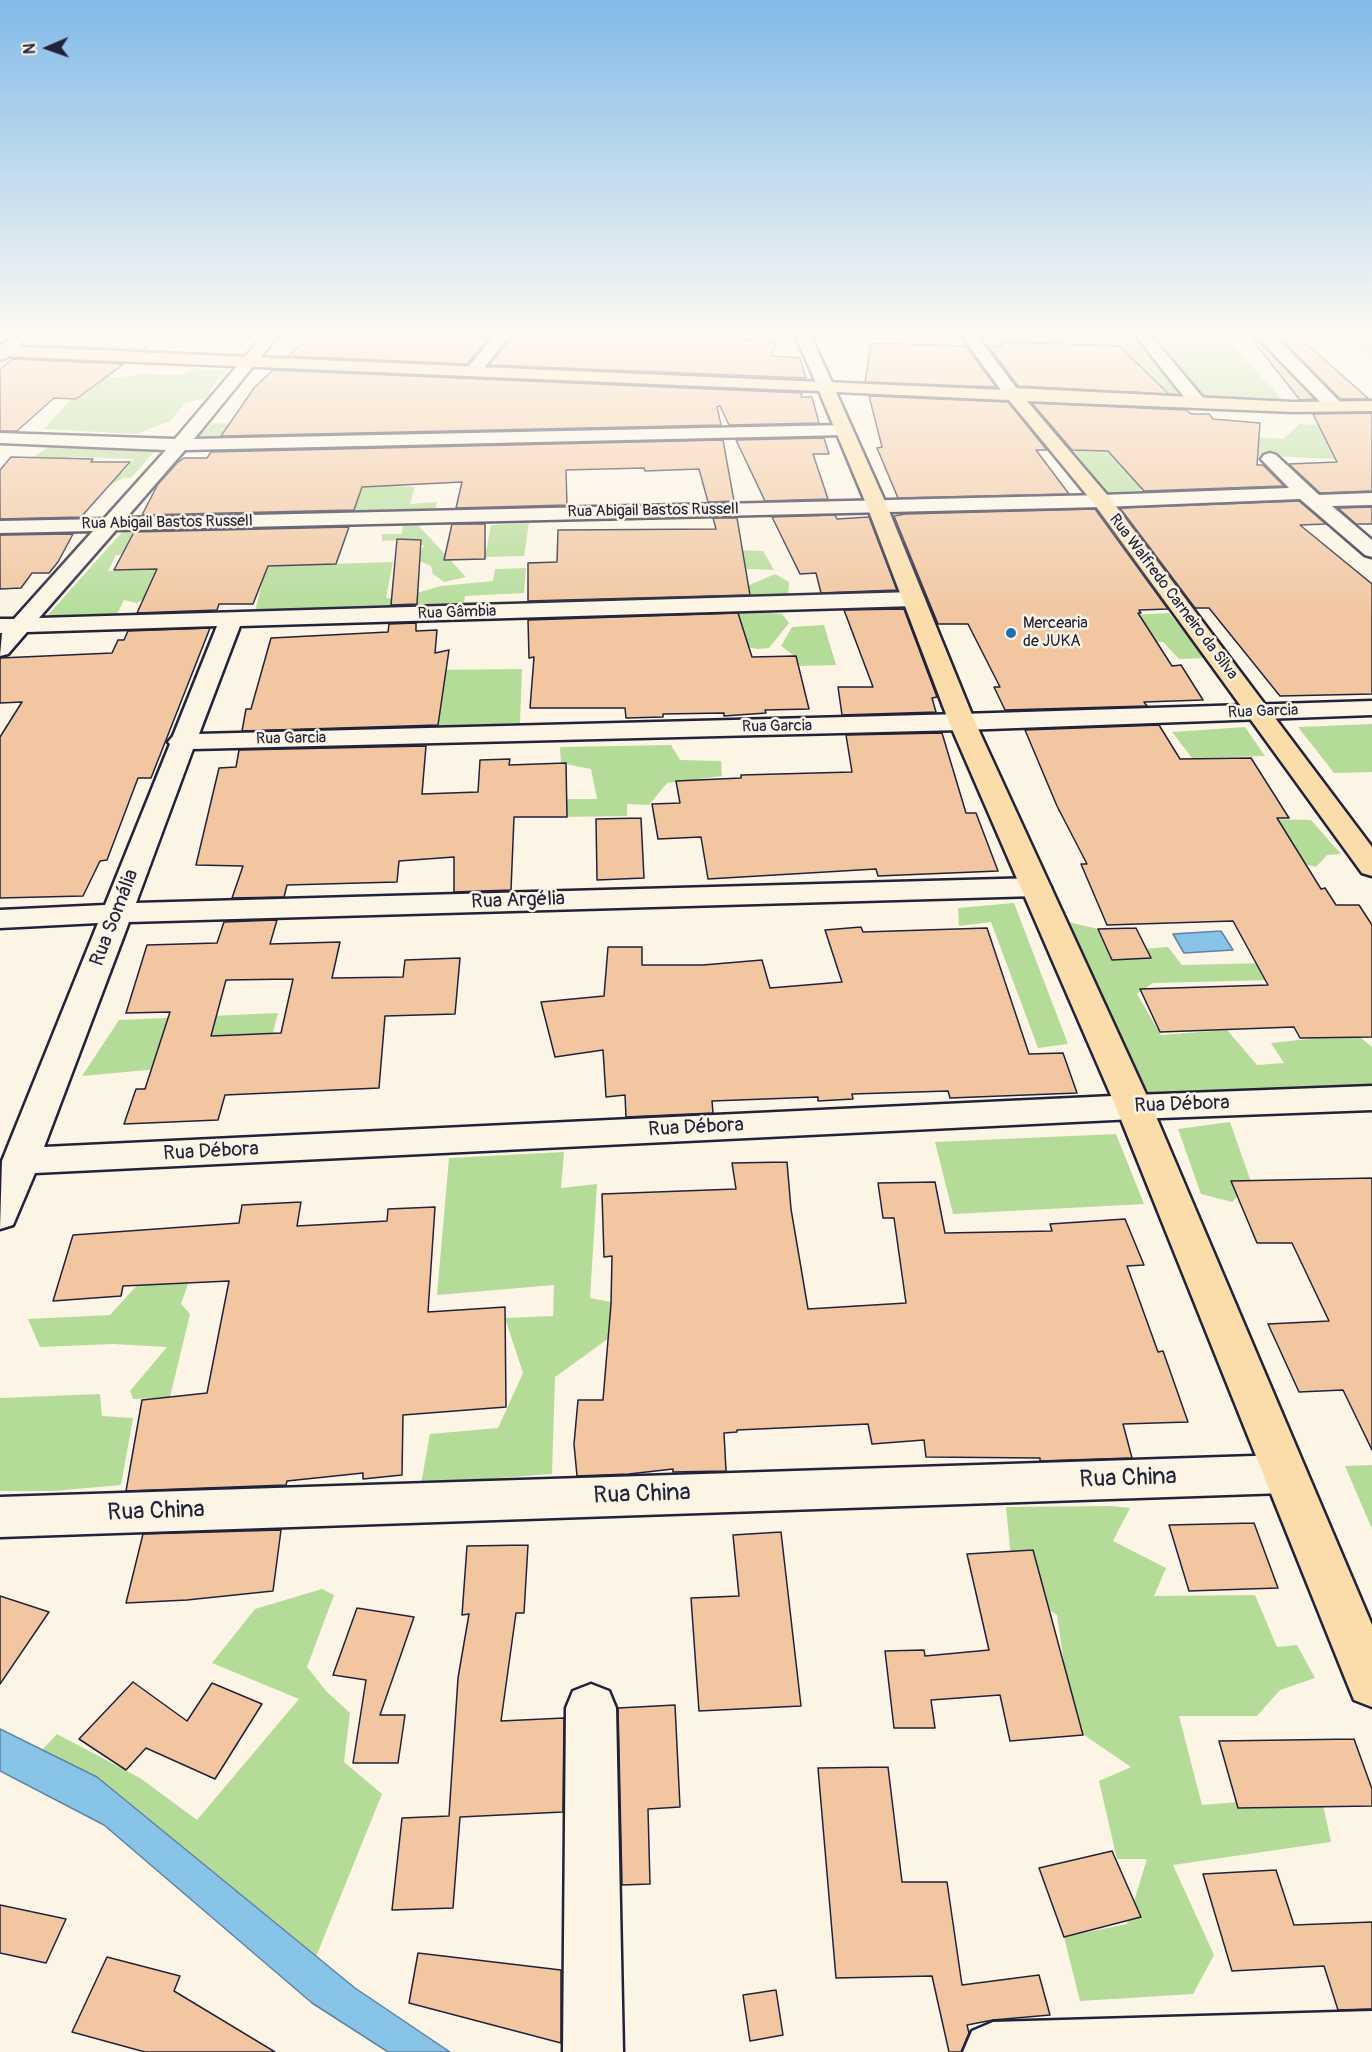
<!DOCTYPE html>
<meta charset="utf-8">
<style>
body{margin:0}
#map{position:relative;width:1372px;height:2052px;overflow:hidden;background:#fcf5e5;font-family:Pangolin,sans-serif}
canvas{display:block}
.north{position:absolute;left:18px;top:18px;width:60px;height:60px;-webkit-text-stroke:4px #fcf5e5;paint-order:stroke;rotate:268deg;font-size:16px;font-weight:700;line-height:24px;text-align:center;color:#22223b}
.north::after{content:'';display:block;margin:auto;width:21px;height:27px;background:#22223b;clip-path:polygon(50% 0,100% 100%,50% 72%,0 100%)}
</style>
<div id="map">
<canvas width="1372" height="2052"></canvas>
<div class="north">N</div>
</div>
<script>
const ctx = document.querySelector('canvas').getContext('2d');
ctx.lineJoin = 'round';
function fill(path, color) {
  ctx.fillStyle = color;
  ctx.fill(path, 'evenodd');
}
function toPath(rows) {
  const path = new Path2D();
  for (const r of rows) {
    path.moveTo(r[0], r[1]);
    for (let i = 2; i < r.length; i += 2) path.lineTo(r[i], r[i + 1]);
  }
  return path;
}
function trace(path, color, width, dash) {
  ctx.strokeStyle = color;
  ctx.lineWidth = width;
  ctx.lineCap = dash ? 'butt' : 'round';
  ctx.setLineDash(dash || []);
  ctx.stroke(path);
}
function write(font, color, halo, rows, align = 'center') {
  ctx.font = font + ' Pangolin,sans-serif';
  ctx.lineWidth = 5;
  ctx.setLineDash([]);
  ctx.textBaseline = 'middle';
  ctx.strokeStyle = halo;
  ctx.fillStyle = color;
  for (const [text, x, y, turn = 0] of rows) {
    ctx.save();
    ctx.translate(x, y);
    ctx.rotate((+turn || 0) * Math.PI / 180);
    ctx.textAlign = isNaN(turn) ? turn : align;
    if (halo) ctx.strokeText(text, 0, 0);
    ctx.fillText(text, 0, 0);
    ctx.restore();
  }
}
fill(toPath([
 [976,332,1220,332,1284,401,1017,391],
 [1344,332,1372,332,1372,360],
 [192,369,227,370,214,384,207,398,185,403,170,421,136,434,44,429,71,399,77,399,107,376,122,378,138,374,181,375],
 [1041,406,1236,436,1284,439,1299,424,1318,425,1353,460,1251,455,1264,488,1177,488,1105,493],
 [212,423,236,424,229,435,316,433,333,434,334,439,194,442],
 [52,445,156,450,131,478,123,478,111,485,69,485,87,471,123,473,134,459,72,457,57,467,24,463],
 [391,477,395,486,415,487,410,504,437,502,435,513,349,512,361,478],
 [529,523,524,556,485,557,491,525],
 [418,525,466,577,444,582,433,574,431,566,417,560,424,545,399,544,398,540,382,541,382,534,402,534,403,526],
 [200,528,192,553,116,555,108,571,393,562,386,598,417,599,417,593,441,586,493,581,495,569,526,568,524,593,465,596,464,602,504,602,506,607,254,616,264,575,148,596,137,603,124,600,117,614,48,615,123,531],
 [734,550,763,551,774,570,727,568],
 [775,574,789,582,788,597,734,599,733,592],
 [732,610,782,614,789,623,769,648,758,649,739,646,698,615],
 [1169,613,1205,658,1179,659,1163,642,1039,643,1073,618],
 [824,625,836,665,800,666,792,654,781,646,792,627],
 [522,669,520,723,425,727,432,670],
 [1372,724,1372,772,1334,773,1298,727],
 [1245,727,1265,756,1192,758,1172,732],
 [671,745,680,760,721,761,722,776,667,783,649,805,627,804,627,816,557,817,566,799,597,799,591,769,561,763,560,747],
 [1261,819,1311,820,1341,854,1327,855,1316,867,1290,860],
 [1014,903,1068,1044,1038,1048,991,922,959,926,958,908],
 [1068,922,1098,929,1112,960,1144,949,1168,947,1182,965,1266,963,1275,980,1153,983,1137,994,1161,1035,1227,1030,1257,1065,1284,1063,1271,1043,1356,1034,1372,1047,1372,1091,1147,1099],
 [278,1013,264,1067,158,1069,82,1076,119,1020],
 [1230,1122,1251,1182,1232,1202,1201,1194,1178,1129],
 [1116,1134,1144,1204,953,1214,935,1142],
 [564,1152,561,1188,597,1184,590,1298,611,1302,609,1338,555,1377,552,1474,421,1484,430,1434,498,1428,523,1373,505,1318,553,1316,554,1285,437,1295,449,1158],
 [150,1271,188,1284,181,1304,190,1314,170,1397,133,1399,130,1391,167,1347,113,1344,40,1347,28,1319,110,1315],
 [100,1394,102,1416,133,1418,121,1485,53,1491,0,1491,0,1398],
 [1372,1465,1372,1529,1345,1466],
 [1110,1506,1130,1508,1113,1541,1166,1568,1154,1596,1255,1595,1277,1647,1297,1645,1315,1678,1280,1690,1257,1716,1179,1716,1202,1805,1321,1795,1331,1842,1173,1865,1214,1955,1193,1994,1080,2001,1064,1937,1127,1924,1147,1859,1117,1859,1099,1781,1131,1767,1028,1697,1065,1670,1057,1615,1014,1588,1006,1507],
 [322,1589,334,1595,307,1667,326,1691,350,1713,344,1762,382,1794,309,1974,26,1767,57,1734,140,1778,197,1820,299,1699,212,1663,255,1609]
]), '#b4dc98');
const water = toPath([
 [1221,931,1233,950,1184,953,1173,934,1221,931],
 [0,1729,97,1777,355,1988,450,2052,388,2052,312,2003,104,1825,0,1771,0,1729]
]);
fill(water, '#88c4e8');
trace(water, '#5f83a3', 1.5);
const building = toPath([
 [47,332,167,332,143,350,31,345,47,332],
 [314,332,436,332,433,336,491,337,467,364,288,356,314,332],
 [532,332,777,341,771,356,800,358,806,378,489,365,511,338,531,338,532,332],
 [1251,338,1256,338,1315,399,1300,400,1251,338],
 [1280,338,1300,338,1369,399,1340,399,1280,338],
 [1001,342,1119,346,1169,394,1018,386,988,346,1002,347,1001,342],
 [871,343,966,346,996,387,865,382,871,343],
 [13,359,124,364,76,399,54,398,17,431,0,431,0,369,13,359],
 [273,370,802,393,801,397,812,397,819,423,729,425,720,406,717,407,721,425,221,436,254,388,273,370],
 [869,396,1008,402,1047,450,1036,450,1069,494,898,498,877,448,882,447,869,396],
 [1032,403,1186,410,1191,414,1209,414,1213,419,1260,423,1257,465,1263,465,1284,486,1144,491,1108,451,1072,450,1032,403],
 [1372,413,1372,491,1320,493,1289,464,1337,462,1313,414,1372,413],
 [824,438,829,454,813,454,828,499,765,501,736,440,824,438],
 [723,440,734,501,708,502,699,469,645,471,644,468,566,470,567,505,456,508,462,482,362,487,354,510,142,515,158,484,177,463,184,458,207,458,211,452,723,440],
 [11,457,93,459,91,462,130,462,81,517,0,519,0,470,11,457],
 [1299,501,1326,524,1300,525,1372,584,1372,694,1280,696,1209,608,1195,608,1120,508,1299,501],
 [1372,507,1372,524,1356,524,1338,508,1372,507],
 [1095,509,1168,609,1139,610,1141,613,1138,613,1172,666,1181,665,1203,700,1144,702,1147,706,1005,710,994,687,1000,687,968,624,938,624,894,516,905,514,1095,509],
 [835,515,837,519,869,517,897,590,821,593,816,573,800,574,772,517,835,515],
 [713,518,737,518,750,595,528,601,528,563,557,562,558,530,716,529,713,518],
 [452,524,485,524,485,559,444,560,452,524],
 [349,527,336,564,268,566,253,604,219,604,217,610,137,613,157,569,114,570,134,532,349,527],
 [73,534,58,562,49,573,32,573,21,588,0,589,0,535,73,534],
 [397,539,421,540,417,604,391,605,397,539],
 [904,609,937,697,932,698,936,712,842,715,838,687,873,687,844,610,904,609],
 [738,613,752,657,796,656,809,709,765,710,766,713,724,716,724,713,663,714,663,717,626,718,625,708,530,708,534,657,529,658,528,620,738,613],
 [416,623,416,631,437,630,435,653,449,650,438,725,242,731,246,709,251,709,271,638,388,632,389,624,416,623],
 [210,628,151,778,138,778,107,860,100,861,83,896,0,898,0,737,22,702,0,703,0,658,112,653,118,640,124,640,128,631,210,628],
 [1159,725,1180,759,1251,758,1289,818,1277,818,1321,889,1325,888,1336,905,1359,905,1372,925,1372,1037,1300,1038,1294,1027,1160,1032,1140,989,1268,985,1233,921,1107,925,1081,864,1087,864,1057,806,1025,730,1159,725],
 [942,733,966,813,976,813,998,871,878,876,876,869,708,879,701,837,658,839,652,804,680,803,676,781,741,778,741,775,852,772,846,735,942,733],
 [426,746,422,794,478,792,480,760,510,759,509,765,566,763,567,817,514,817,511,890,454,892,454,857,399,861,397,882,287,885,284,897,232,898,243,866,196,865,219,768,236,767,239,750,426,746],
 [641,818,644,878,597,880,596,819,641,818],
 [277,920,270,944,340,942,332,978,403,977,405,960,460,958,455,1014,385,1016,379,1088,225,1095,218,1120,124,1124,136,1089,145,1089,170,1012,126,1013,147,945,217,943,224,922,277,920],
 [293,979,281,1033,211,1036,226,980,293,979],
 [861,927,863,932,987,928,1029,1054,1063,1053,1077,1093,950,1098,948,1091,852,1094,853,1099,818,1101,818,1097,712,1101,713,1113,626,1117,625,1095,606,1097,603,1050,555,1057,541,1002,604,996,608,947,642,947,642,965,703,965,762,960,770,988,842,982,825,930,861,927],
 [1136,928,1151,958,1112,960,1098,929,1136,928],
 [787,1162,791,1209,808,1309,906,1303,894,1218,883,1218,878,1183,935,1182,945,1233,1052,1231,1050,1224,1125,1219,1144,1265,1127,1266,1158,1352,1163,1351,1188,1422,1123,1424,1132,1458,1040,1461,1040,1458,926,1457,924,1440,872,1444,868,1424,737,1430,737,1432,724,1433,726,1471,673,1472,673,1469,629,1474,577,1476,574,1444,578,1400,603,1400,611,1304,612,1256,604,1257,602,1194,736,1189,732,1163,787,1162],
 [1372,1178,1372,1450,1343,1390,1299,1392,1268,1324,1329,1321,1292,1243,1257,1243,1231,1181,1372,1178],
 [301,1202,297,1226,387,1221,388,1209,435,1207,428,1312,505,1307,506,1407,403,1415,402,1475,363,1479,363,1473,287,1481,286,1485,126,1491,142,1400,207,1393,229,1281,123,1286,121,1296,53,1301,73,1235,239,1223,242,1205,301,1202],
 [1254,1523,1278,1588,1189,1591,1169,1525,1254,1523],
 [281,1530,273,1591,187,1600,126,1603,143,1534,281,1530],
 [781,1532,801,1706,699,1711,691,1598,739,1596,733,1535,781,1532],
 [528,1545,524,1613,516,1613,501,1721,564,1718,563,1812,460,1817,453,1908,392,1910,402,1818,449,1816,458,1678,469,1614,462,1615,467,1546,528,1545],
 [1033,1550,1083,1735,1010,1741,1000,1695,931,1700,935,1728,894,1728,885,1651,924,1650,925,1656,989,1650,967,1554,1033,1550],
 [0,1596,49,1612,0,1684,0,1596],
 [357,1608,414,1617,380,1715,405,1715,398,1763,353,1763,366,1680,333,1675,357,1608],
 [133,1682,187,1721,212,1683,262,1704,215,1779,146,1748,126,1770,79,1739,133,1682],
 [675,1705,680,1807,648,1809,650,1884,622,1885,618,1708,675,1705],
 [1354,1739,1372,1789,1372,1806,1238,1808,1219,1741,1354,1739],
 [888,1767,902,1882,947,1882,962,1985,1039,1975,1050,2015,993,2020,967,2025,969,2033,961,2052,949,2052,932,1976,836,1978,818,1768,888,1767],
 [1112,1851,1141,1917,1064,1937,1039,1868,1112,1851],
 [1276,1870,1294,1925,1372,1922,1372,2009,1338,2010,1324,1966,1232,1971,1203,1874,1276,1870],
 [0,1905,66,1919,46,1963,0,1953,0,1905],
 [418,1953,561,1970,561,2043,409,2003,418,1953],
 [107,1957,180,1976,174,1991,275,2052,145,2052,72,2032,107,1957],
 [776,1990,783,2035,750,2041,743,1995,776,1990]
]);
fill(building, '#f1c6a0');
trace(building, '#22223b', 1.5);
const minor = toPath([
 [16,332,32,332,6,358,0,360,0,347,16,332],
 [266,332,281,332,194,439,844,425,850,426,853,430,850,434,844,435,185,450,126,518,1102,495,1289,488,1261,459,1264,455,1270,453,1276,455,1319,495,1372,493,1372,505,1332,506,1372,540,1372,557,1365,555,1300,499,1102,507,116,530,39,618,914,592,922,594,925,599,922,604,914,606,240,626,199,734,962,714,1372,701,1372,715,962,730,193,749,136,903,1036,878,1046,881,1051,887,1046,893,1036,896,129,922,44,1147,1134,1095,1372,1086,1372,1110,1134,1119,35,1173,13,1225,0,1229,2,1161,98,923,0,928,0,910,105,905,170,744,168,742,173,736,217,626,27,632,8,654,0,656,2,633,0,633,0,619,14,619,93,531,0,533,0,521,104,519,166,450,0,443,0,433,175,439,266,332],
 [498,332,513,332,479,374,467,374,465,371,467,368,498,332],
 [794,332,809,332,833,385,831,388,819,388,817,385,794,332],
 [959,332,974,332,1020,393,1018,397,1006,397,959,332],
 [1133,332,1148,332,1204,399,1206,403,1204,407,1192,407,1133,332],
 [1256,332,1271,332,1341,403,1343,407,1341,411,1329,411,1258,338,1256,332],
 [1284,1455,1300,1461,1306,1474,1300,1487,1284,1493,0,1537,0,1497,1284,1455],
 [591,1684,609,1691,616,1708,623,2052,563,2052,566,1708,573,1691,591,1684],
 [1372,2011,1372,2052,963,2052,972,2031,993,2022,1372,2011]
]);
const major = toPath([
 [0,346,1006,390,1012,388,1293,402,1372,401,1372,411,1293,412,1027,401,1109,497,1372,847,1372,876,1362,873,1095,505,1009,400,836,392,887,506,975,722,1152,1107,1372,1625,1372,1707,1354,1700,1347,1683,1116,1107,949,722,867,506,819,391,0,356,0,346]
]);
trace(minor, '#22223b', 5);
trace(major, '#22223b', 5);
fill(minor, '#fcf5e5');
fill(major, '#faddab');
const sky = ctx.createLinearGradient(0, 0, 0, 620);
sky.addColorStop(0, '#81bae8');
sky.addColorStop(0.54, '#fefaf3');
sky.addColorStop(1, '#fefaf300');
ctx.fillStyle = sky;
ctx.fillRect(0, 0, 1372, 620);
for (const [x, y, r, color] of [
 [1011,633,6,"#1f6fb2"]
]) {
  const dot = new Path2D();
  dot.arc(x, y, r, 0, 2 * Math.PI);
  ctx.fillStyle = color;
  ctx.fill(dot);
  trace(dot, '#fcf5e5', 2);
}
write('16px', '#22223b', '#fcf5e5', [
 ["Rua Abigail Bastos Russell",653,511,-1],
 ["Rua Abigail Bastos Russell",167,523,-1],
 ["Rua Walfredo Carneiro da Silva",1173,597,53],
 ["Rua Gâmbia",457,613,-2],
 ["Rua Garcia",1263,712,-2],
 ["Rua Garcia",777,727,-1],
 ["Rua Garcia",291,739,-1]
]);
write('16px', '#22223b', '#fcf5e5', [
 ["Mercearia",1023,624],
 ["de JUKA",1023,642]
], 'left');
write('20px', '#22223b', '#fcf5e5', [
 ["Rua Argélia",518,901,-2],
 ["Rua Somália",115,918,-69],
 ["Rua Débora",1182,1105,-2],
 ["Rua Débora",696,1128,-3],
 ["Rua Débora",211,1152,-3]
]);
write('24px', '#22223b', '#fcf5e5', [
 ["Rua China",1128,1479,-2],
 ["Rua China",642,1495,-2],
 ["Rua China",156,1512,-2]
]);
</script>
